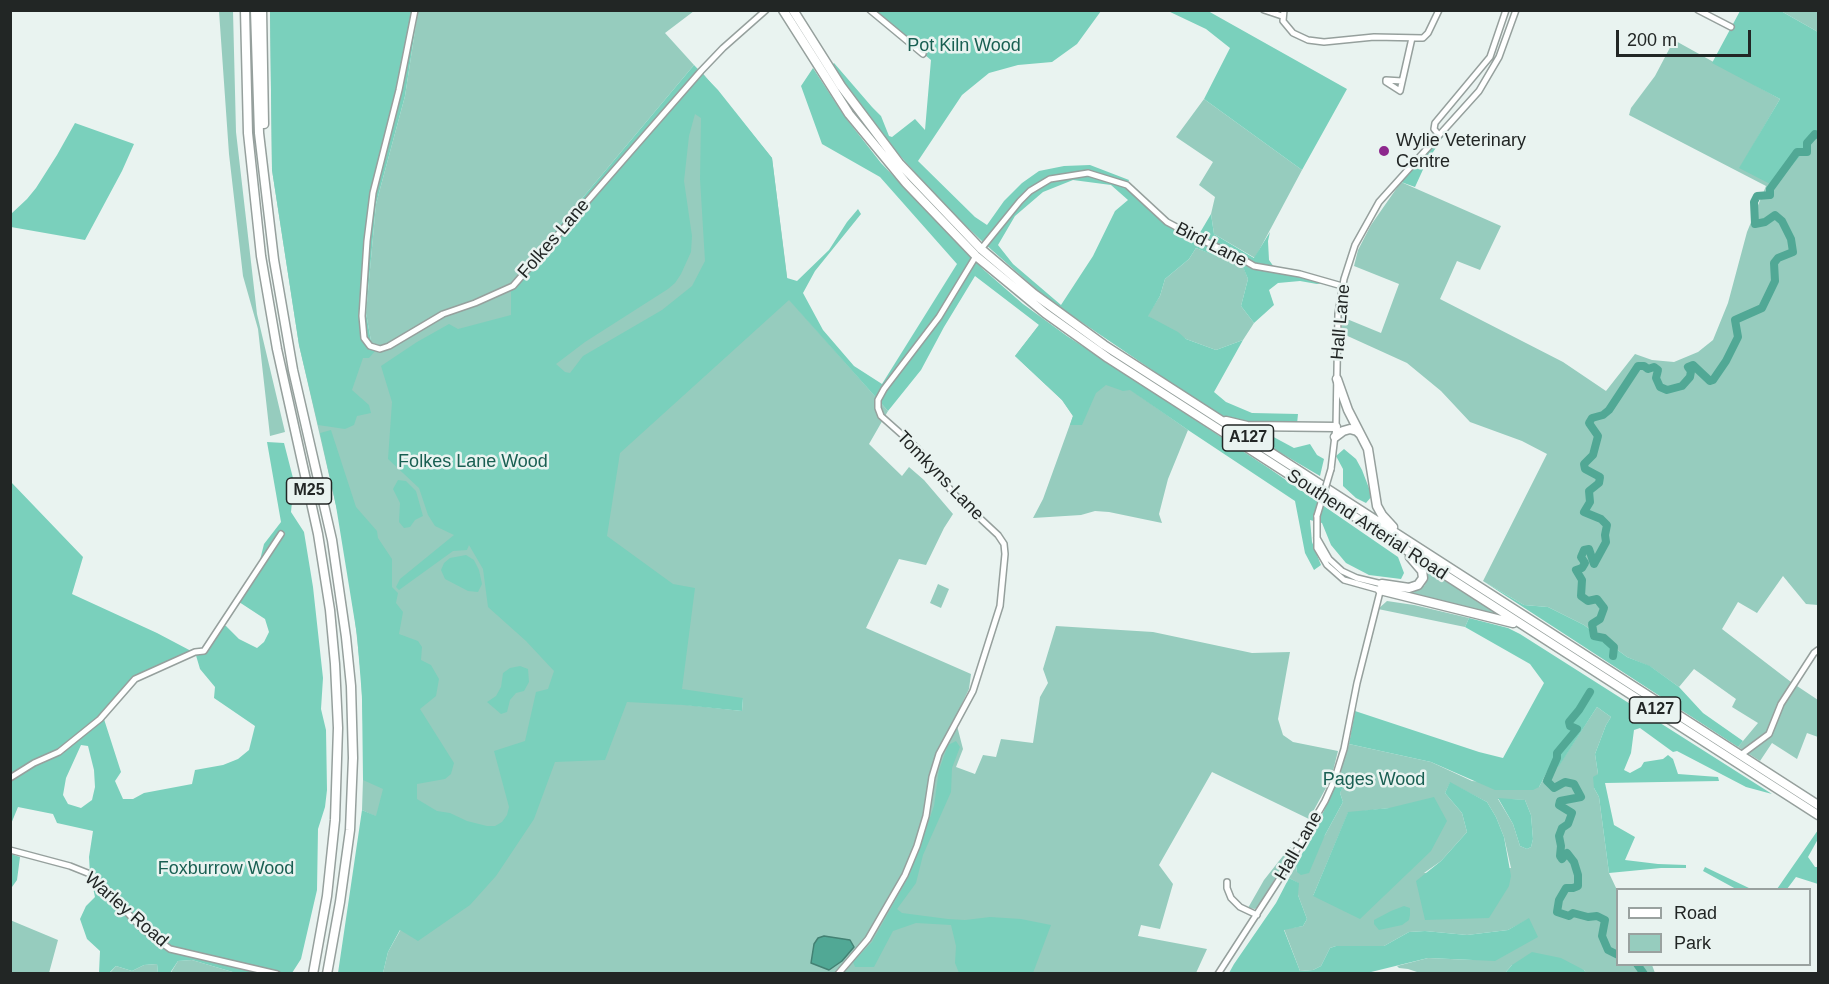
<!DOCTYPE html>
<style>
body{margin:0}
#map{position:relative;width:1829px;height:984px;overflow:hidden;background:#e9f3f0;font-family:Arial,sans-serif}
canvas{display:block}
.frame{position:absolute;inset:0;border:12px solid #222625;pointer-events:none}
.legend{position:absolute;left:1616px;top:888px;width:195px;height:78px;box-sizing:border-box;background:#e9f3f0;border:2px solid #99a19f;margin:0;padding:8px 10px;list-style:none;font-size:18px;color:#222625}
.legend li{display:flex;align-items:center;gap:12px;height:30px}
.legend b{width:30px;border:2px solid #99a19f}
.scale{position:absolute;left:1616px;top:30px;width:135px;height:27px;box-sizing:border-box;border:3px solid #222625;border-top:0;padding-left:8px;font-size:18px;line-height:21px;white-space:nowrap;color:#222625;-webkit-text-stroke:4px #e9f3f0;paint-order:stroke}
</style>
<div id="map">
<canvas width="1829" height="984"></canvas>
<div class="frame"></div>
<ul class="legend">
<li><b style="height:8px;background:#fff"></b>Road</li>
<li><b style="height:16px;background:#96ccbe"></b>Park</li>
</ul>
<div class="scale">200 m</div>
</div>
<script>
const ctx = document.querySelector('canvas').getContext('2d');
ctx.lineJoin = 'round';
function fill(path, color) {
  ctx.fillStyle = color;
  ctx.fill(path, 'evenodd');
}
function toPath(rows) {
  const path = new Path2D();
  for (const r of rows) {
    path.moveTo(r[0], r[1]);
    for (let i = 2; i < r.length; i += 2) path.lineTo(r[i], r[i + 1]);
  }
  return path;
}
function trace(path, color, width, dash) {
  ctx.strokeStyle = color;
  ctx.lineWidth = width;
  ctx.lineCap = dash ? 'butt' : 'round';
  ctx.setLineDash(dash || []);
  ctx.stroke(path);
}
function write(font, color, halo, rows, align = 'center') {
  ctx.font = font + ' Arial,sans-serif';
  ctx.lineWidth = 5;
  ctx.setLineDash([]);
  ctx.textBaseline = 'middle';
  ctx.strokeStyle = halo;
  ctx.fillStyle = color;
  for (const [text, x, y, turn = 0] of rows) {
    ctx.save();
    ctx.translate(x, y);
    ctx.rotate((+turn || 0) * Math.PI / 180);
    ctx.textAlign = isNaN(turn) ? turn : align;
    if (halo) ctx.strokeText(text, 0, 0);
    ctx.fillText(text, 0, 0);
    ctx.restore();
  }
}
fill(toPath([
 [219,11,233,11,236,132,257,314,285,432,270,436,258,329,243,276,229,154],
 [270,11,355,327,374,347,371,341,366,313,376,204,405,96,418,11,694,11,665,33,694,65,511,283,484,298,513,286,701,71,772,158,790,300,888,411,869,444,902,476,909,467,924,480,953,514,944,528,926,565,899,559,866,628,971,674,969,689,955,718,963,749,956,767,975,774,983,755,996,757,1001,739,1033,743,1040,697,1048,683,1043,669,1056,626,1153,632,1252,653,1290,652,1278,719,1283,735,1293,742,1338,751,1333,771,1327,786,1309,819,1212,772,1159,865,1173,884,1160,929,1141,925,1138,936,1207,949,1196,973,383,973,388,952,401,929,438,846,362,810,364,749,361,675,355,620,341,527,299,345,272,170],
 [743,698,742,711,679,704],
 [1781,11,1818,11,1818,32],
 [1674,40,1780,99,1740,168,1818,138,1818,605,1806,604,1783,576,1757,613,1738,602,1722,629,1791,682,1818,700,1818,737,1807,733,1797,759,1772,743,1760,761,1738,747,1758,723,1732,707,1736,699,1694,669,1679,687,1651,667,1627,657,1584,625,1548,607,1524,605,1483,581,1547,454,1522,441,1470,422,1441,391,1407,363,1341,333,1342,317,1381,333,1399,284,1354,266,1358,250,1371,225,1401,182,1501,226,1480,270,1457,261,1440,299,1563,362,1606,391,1635,354,1652,360,1674,362,1698,352,1713,340,1728,303,1747,232,1766,186,1629,115,1631,108,1655,76],
 [1204,99,1302,170,1255,258,1214,234,1211,214,1215,197,1199,185,1213,162,1176,137],
 [1196,248,1243,266,1248,279,1241,306,1254,323,1243,340,1216,350,1186,339,1147,316,1160,296,1165,279,1189,259],
 [1039,325,1188,430,1168,479,1159,514,1162,523,1109,512,1095,511,1081,515,1033,518,1043,499,1073,416,1062,400,1015,356],
 [1421,563,1506,618,1398,593,1412,593,1425,585,1427,572],
 [938,584,949,589,941,608,930,603],
 [1387,601,1414,605,1469,618,1465,627,1378,609],
 [1597,707,1611,717,1606,725,1595,754,1598,774,1594,788,1599,797,1609,873,1617,890,1618,964,1652,965,1655,973,1586,973,1584,970,1512,965,1505,973,1420,973,1408,969,1399,968,1397,966,1428,958,1473,960,1529,919,1508,930,1467,935,1425,931,1409,932,1384,946,1336,946,1330,948,1321,966,1313,970,1300,971,1284,929,1303,926,1307,919,1298,895,1298,883,1289,878,1296,865,1297,872,1325,835,1343,802,1340,793,1345,781,1339,777,1349,744,1431,762,1472,781,1539,787,1547,772,1559,765],
 [1450,783,1487,802,1496,817,1504,837,1511,868,1424,873,1441,861,1467,832,1462,813,1445,793],
 [1498,799,1525,800,1531,815,1533,839,1531,847,1527,849,1520,846,1513,824],
 [1389,808,1313,896,1348,813],
 [1290,847,1292,849,1260,905,1255,909,1248,908,1264,880],
 [10,920,58,940,49,973,11,973],
 [192,960,236,973,170,974,178,961],
 [157,964,158,973,109,974,116,966,132,971,144,965]
]), '#96ccbe');
fill(toPath([
 [270,11,418,11,405,96,376,204,366,313,371,341,375,348,368,347,375,351,369,358,363,358,352,390,369,405,371,413,357,416,354,425,345,429,318,425,299,345,272,170],
 [872,11,1101,11,1077,44,1052,62,1018,65,989,73,962,95,918,161,975,217,987,225,1004,201,1022,183,1039,171,1064,166,1090,165,1129,180,1127,185,1168,221,1198,236,1211,214,1214,234,1254,258,1270,232,1268,241,1269,260,1274,267,1297,270,1335,281,1317,284,1300,281,1278,283,1269,290,1274,305,1254,323,1241,306,1248,279,1243,267,1196,248,1189,259,1165,279,1160,296,1148,316,1178,332,1186,339,1216,350,1243,340,1214,392,1226,402,1252,413,1298,414,1297,424,1250,423,1230,419,1211,410,1046,298,985,244,944,205,875,128,830,67,834,63,872,107,881,116,889,136,892,137,915,119,925,130,931,60],
 [1073,180,1111,185,1128,200,1115,211,1093,256,1061,305,1013,264,998,245,1015,216,1043,192],
 [1168,11,1208,11,1347,89,1302,170,1204,99,1230,48,1206,29],
 [1740,11,1781,11,1818,32,1818,138,1813,141,1774,186,1739,168,1780,99,1712,63],
 [694,65,718,90,772,158,787,278,797,281,829,250,847,222,858,209,861,214,815,271,803,293,823,330,854,366,882,384,957,264,880,177,822,144,801,86,813,68,845,117,881,163,984,270,1023,304,1067,336,1270,469,1398,557,1404,573,1401,579,1369,575,1346,563,1331,545,1322,523,1310,520,1312,542,1321,565,1314,570,1305,553,1295,501,1188,430,1130,390,1123,391,1106,385,1096,393,1082,425,1070,425,1073,416,1062,400,1015,356,1039,325,975,276,944,327,921,370,888,411,789,300,620,453,607,536,673,584,695,588,682,689,743,698,742,711,683,705,627,702,605,760,555,762,534,819,496,876,470,905,418,941,400,930,388,952,383,973,338,973,362,810,376,816,383,789,363,780,362,696,357,635,336,506,320,433,331,430,356,507,377,531,378,538,392,559,392,587,398,593,396,603,403,612,399,634,418,641,422,647,421,660,431,665,439,679,436,696,420,709,454,763,451,774,445,779,417,784,417,799,437,811,450,813,467,821,487,826,495,826,502,822,507,815,509,807,494,751,525,741,536,692,548,689,554,671,526,641,488,607,483,569,469,545,467,550,453,551,399,590,396,587,400,579,454,535,435,526,428,515,419,488,388,459,392,402,381,366,417,342,449,324,458,329,511,315,511,283],
 [695,114,701,118,700,179,705,261,692,286,662,310,583,356,570,373,565,372,556,364,585,342,668,289,675,283,681,274,691,252,692,236,684,181,689,136],
 [75,123,134,144,122,171,85,240,11,227,11,214,27,199,36,188,57,155],
 [1446,132,1426,163,1415,187,1401,182],
 [1252,432,1268,434,1294,448,1310,444,1317,455,1324,459,1320,476,1257,439],
 [267,442,284,443,294,482,291,512,304,532,313,587,323,678,321,709,326,730,327,790,325,807,318,829,317,890,301,959,292,973,277,973,170,950,174,953,258,973,236,973,192,960,178,961,170,973,158,973,157,964,144,965,132,971,116,966,109,973,99,973,100,951,87,939,80,919,86,906,95,897,90,874,89,857,93,831,57,823,53,814,18,807,11,824,11,482,83,557,72,594,157,633,193,652,135,679,103,716,121,772,115,781,123,799,133,799,144,793,192,784,195,770,223,765,238,759,249,750,255,726,214,698,215,687,200,669,195,652,205,651,221,626,226,626,239,639,257,648,264,642,269,632,265,619,236,600,258,568,264,544,281,522],
 [81,745,88,746,94,770,95,787,92,800,81,808,68,804,63,795,66,778],
 [1344,449,1356,459,1362,470,1372,496,1366,503,1356,498,1343,486,1343,469,1336,456],
 [398,480,406,481,416,491,423,516,415,520,410,527,404,528,399,522,400,503,393,489],
 [466,555,474,560,479,570,482,584,478,592,468,591,445,579,441,570,444,563,450,558],
 [1483,581,1524,605,1548,607,1584,625,1627,657,1650,666,1679,687,1703,713,1743,741,1738,747],
 [1469,618,1508,628,1520,634,1772,794,1746,787,1677,751,1673,752,1640,728,1634,730,1631,753,1624,770,1630,773,1641,767,1644,762,1663,759,1668,755,1673,759,1678,774,1718,777,1719,781,1605,783,1614,825,1635,837,1625,860,1658,864,1686,865,1686,868,1661,868,1609,873,1599,797,1594,788,1593,777,1598,774,1595,754,1606,725,1611,717,1597,707,1559,766,1547,772,1539,787,1533,790,1495,790,1431,762,1349,744,1355,711,1479,752,1503,758,1544,683,1530,664,1465,627],
 [520,666,528,669,529,682,524,691,516,693,510,700,507,712,501,714,487,702,496,696,501,687,503,673,510,668],
 [956,741,960,747,952,768,951,792,923,855,916,883,897,909,902,913,948,919,965,920,990,917,1021,919,1051,925,1033,973,959,973,955,963,956,946,951,925,916,923,893,931,874,967,855,967,853,962,872,942,909,876,934,806,939,770,948,745],
 [1339,777,1346,781,1340,793,1343,802,1325,835,1309,873,1301,875,1297,872,1296,865,1317,826],
 [1450,782,1487,802,1496,817,1504,837,1511,876,1509,886,1489,918,1425,920,1416,881,1441,861,1467,832,1462,813,1445,793],
 [1434,797,1447,821,1431,851,1360,919,1313,896,1348,812,1389,808],
 [1498,798,1525,800,1531,815,1533,839,1531,847,1527,849,1520,846,1513,824],
 [1818,830,1818,839,1808,857,1815,867,1818,867,1818,884,1796,877,1787,889,1777,889],
 [11,854,20,857,17,880,12,887],
 [1705,867,1751,889,1736,889,1703,871],
 [1289,878,1299,883,1298,895,1307,919,1303,926,1284,930,1300,971,1313,970,1321,966,1330,948,1336,946,1384,946,1409,932,1425,931,1467,935,1508,930,1529,918,1538,937,1495,961,1428,958,1367,973,1229,973,1234,964,1276,903],
 [1404,906,1410,908,1410,915,1409,920,1402,925,1379,930,1374,924,1374,920,1391,911],
 [1532,952,1561,958,1584,970,1586,973,1505,973,1512,965]
]), '#7ad0bc');
const water = toPath([
 [824,936,850,940,854,947,842,961,829,970,811,963,814,944,818,938,824,936]
]);
fill(water, '#51a895');
trace(water, '#438173', 1.5);
trace(toPath([
 [1613,656,1614,647,1604,638,1594,636,1592,624,1600,619,1604,608,1597,599,1588,601,1581,596,1582,580,1576,570,1582,568,1585,563,1581,557,1584,550,1589,549,1594,564,1606,542,1605,535,1607,525,1601,519,1584,512,1590,502,1589,491,1599,483,1600,477,1585,469,1584,464,1593,455,1598,436,1589,423,1592,418,1603,415,1609,410,1638,366,1644,366,1648,369,1654,367,1658,370,1656,378,1660,387,1667,390,1682,386,1690,377,1691,371,1688,367,1693,365,1710,381,1713,380,1726,361,1738,337,1735,320,1762,308,1775,281,1774,263,1778,258,1793,252,1791,239,1782,221,1775,215,1765,222,1755,224,1754,202,1757,196,1770,195,1770,189,1797,152,1807,152,1807,143,1815,134,1818,135],
 [1590,692,1579,710,1569,722,1570,726,1577,729,1557,753,1557,758,1547,781,1554,788,1565,782,1574,784,1581,797,1560,801,1559,805,1572,813,1568,824,1562,828,1559,836,1561,846,1560,856,1562,859,1567,853,1574,862,1578,875,1578,886,1573,888,1566,888,1559,900,1557,912,1569,916,1573,913,1588,917,1597,916,1605,920,1602,936,1608,950,1618,955],
 [1637,964,1644,974]
]), '#51a895', 8);
const minor = toPath([
 [415,10,399,90,373,193,367,241,362,316,364,338,370,346,380,349,389,346,443,314,475,303,513,286,701,71,723,48,766,10],
 [870,10,923,54],
 [1264,10,1282,16],
 [1284,10,1283,21,1293,33,1308,40,1324,42,1374,37,1423,38,1428,33,1439,10],
 [1698,10,1731,27],
 [1402,81,1386,80,1386,82,1400,91,1412,38],
 [1439,135,1434,129,1435,123,1490,57,1506,10],
 [981,249,1020,201,1030,191,1050,179,1088,173,1127,185,1167,222,1197,238,1237,256,1254,266,1300,274,1342,286],
 [1331,469,1336,427,1338,314,1344,279,1355,245,1379,202,1479,91,1499,57,1516,10],
 [1317,516,1317,548,1327,565,1344,580,1380,590],
 [1742,754,1769,734,1781,704,1814,653,1818,650],
 [10,778,34,763,59,752,100,719,135,679,195,652,204,651,281,534],
 [10,850,70,866,90,874,143,929,170,949,277,974],
 [1227,882,1227,888,1231,898,1240,907,1257,915],
 [838,974,868,939,905,875,917,846,926,816,932,777,939,754,973,691,1000,606,1005,554,1004,544,998,535,954,494,917,448,881,416,878,408,878,400,884,389,939,317,976,256],
 [1218,974,1282,875,1325,801,1334,781,1344,749,1357,683,1382,584,1357,578,1342,571,1329,559,1317,538]
]);
const highway = toPath([
 [245,10,248,133,261,256,277,349,318,534,330,610,335,664,338,728,335,820,327,896,313,974],
 [255,10,259,133,274,260,293,370,332,540,346,637,351,686,353,758,350,830,340,902,327,974],
 [262,10,264,124],
 [783,10,849,114,906,183,976,256,1045,313,1108,358,1818,815],
 [793,10,841,86,899,163,981,249,1034,294,1104,345,1818,805],
 [1337,379,1348,410,1368,449,1377,506,1382,515,1393,527],
 [1226,421,1247,426,1336,427],
 [1335,437,1343,431,1350,429,1357,431,1360,434],
 [1382,584,1409,588,1418,585,1423,578,1422,571,1410,557],
 [1380,590,1513,623]
]);
trace(minor, '#96a09d', 8);
trace(highway, '#96a09d', 11);
trace(minor, '#fff', 5);
trace(highway, '#fff', 8);
const minorBridge = toPath([
 [1317,516,1331,469]
]);
trace(minorBridge, '#96a09d', 8, []);
trace(minorBridge, '#fff', 5);
for (const [x, y, r, color] of [
 [1384,151,6,"#8d278d"]
]) {
  const dot = new Path2D();
  dot.arc(x, y, r, 0, 2 * Math.PI);
  ctx.fillStyle = color;
  ctx.fill(dot);
  trace(dot, '#e9f3f0', 2);
}
for (const [x, y, w] of [
 [1248,438,51],
 [309,491,45],
 [1655,710,51]
]) {
  const box = new Path2D();
  box.roundRect(x - w / 2, y - 13, w, 26, 4.5);
  ctx.fillStyle = '#e9f3f0';
  ctx.fill(box);
  trace(box, '#222625', 1.5);
}
write('bold 16px', '#222625', null, [
 ["A127",1248,438],
 ["M25",309,491],
 ["A127",1655,710]
]);
write('18px', '#195f52', '#e9f3f0', [
 ["Pot Kiln Wood",964,46],
 ["Folkes Lane Wood",473,462],
 ["Pages Wood",1374,780],
 ["Foxburrow Wood",226,869]
]);
write('18px', '#222625', '#e9f3f0', [
 ["Wylie Veterinary",1396,141],
 ["Centre",1396,162]
], 'left');
write('18px', '#222625', '#e9f3f0', [
 ["Folkes Lane",554,239,-49],
 ["Bird Lane",1211,245,27],
 ["Hall Lane",1341,322,-85],
 ["Tomkyns Lane",940,476,46],
 ["Southend Arterial Road",1367,525,33],
 ["Hall Lane",1299,846,-60],
 ["Warley Road",126,910,41]
]);
</script>
